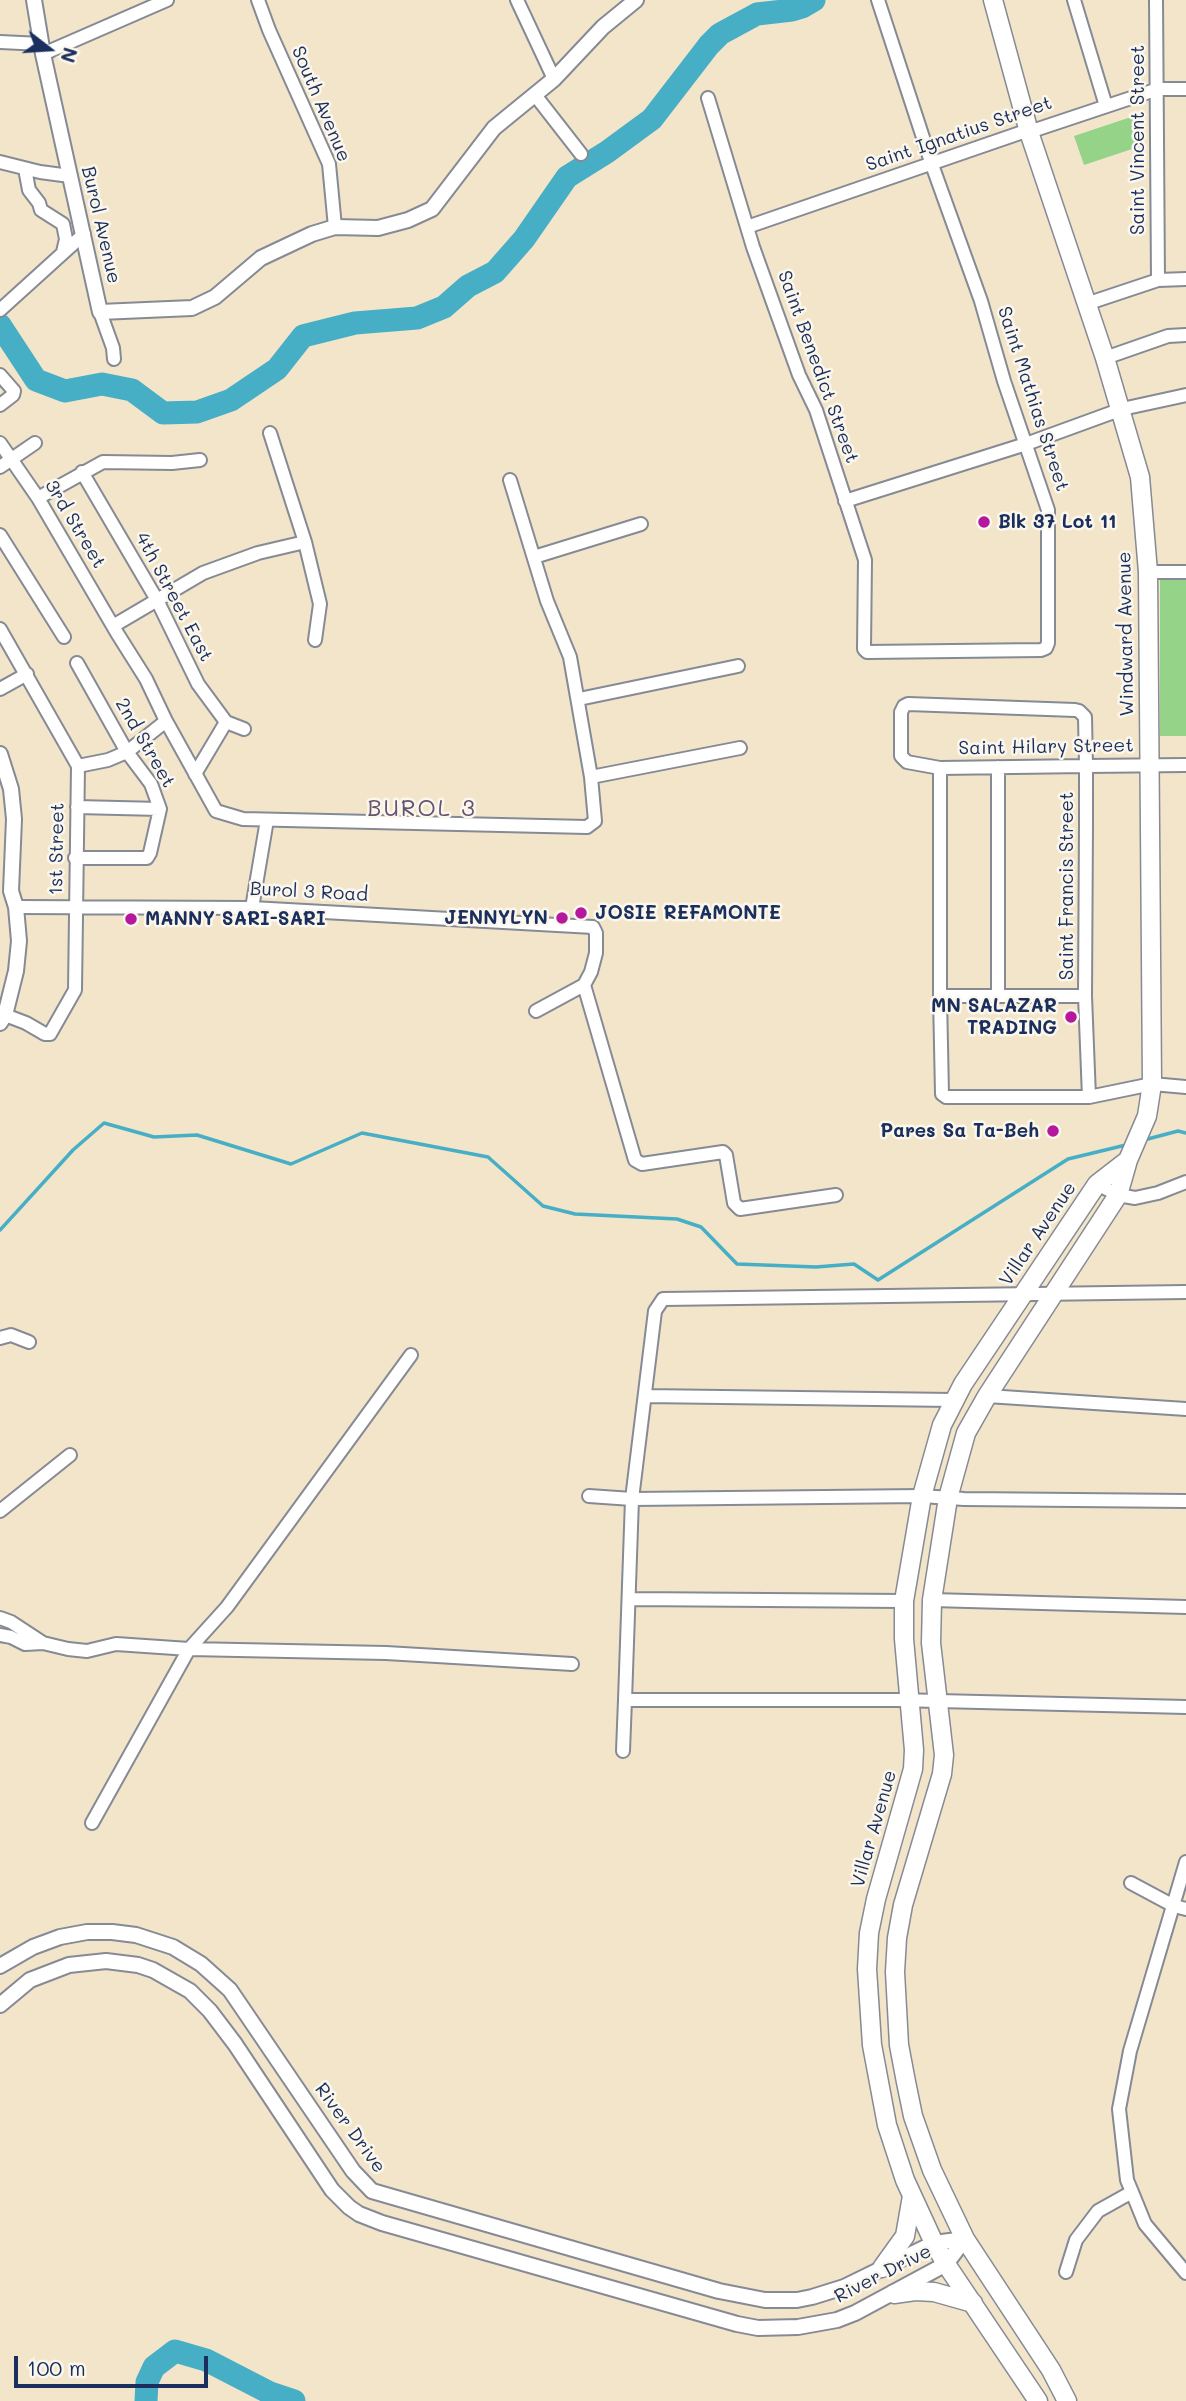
<!DOCTYPE html>
<style>
body{margin:0}
#map{position:relative;width:1186px;height:2401px;overflow:hidden;background:#f2e5ca;font-family:Mali,sans-serif}
canvas{display:block}
.north{position:absolute;left:14px;top:14px;width:70px;height:70px;-webkit-text-stroke:5px #fbf7ec;paint-order:stroke;rotate:107deg;font-size:19px;font-weight:700;line-height:28px;text-align:center;color:#1b2f5e}
.north::after{content:'';display:block;margin:auto;width:24px;height:32px;background:#1b2f5e;clip-path:polygon(50% 0,100% 100%,50% 72%,0 100%)}
.scale{position:absolute;left:14px;top:2356px;width:194px;height:32px;box-sizing:border-box;border:4px solid #1b2f5e;border-top:0;padding-left:9px;font-size:21px;line-height:24px;white-space:nowrap;color:#1b2f5e;-webkit-text-stroke:5px #fbf7ec;paint-order:stroke}
</style>
<div id="map">
<canvas width="1186" height="2401"></canvas>
<div class="north">N</div>
<div class="scale">100 m</div>
</div>
<script>
const ctx = document.querySelector('canvas').getContext('2d');
ctx.lineJoin = 'round';
function fill(path, color) {
  ctx.fillStyle = color;
  ctx.fill(path, 'evenodd');
}
function toPath(rows) {
  const path = new Path2D();
  for (const r of rows) {
    path.moveTo(r[0], r[1]);
    for (let i = 2; i < r.length; i += 2) path.lineTo(r[i], r[i + 1]);
  }
  return path;
}
function trace(path, color, width, dash) {
  ctx.strokeStyle = color;
  ctx.lineWidth = width;
  ctx.lineCap = dash ? 'butt' : 'round';
  ctx.setLineDash(dash || []);
  ctx.stroke(path);
}
function write(font, color, halo, rows, align = 'center') {
  ctx.font = font + ' Mali,sans-serif';
  ctx.lineWidth = 5;
  ctx.setLineDash([]);
  ctx.textBaseline = 'middle';
  ctx.strokeStyle = halo;
  ctx.fillStyle = color;
  for (const [text, x, y, turn = 0] of rows) {
    ctx.save();
    ctx.translate(x, y);
    ctx.rotate((+turn || 0) * Math.PI / 180);
    ctx.textAlign = isNaN(turn) ? turn : align;
    if (halo) ctx.strokeText(text, 0, 0);
    ctx.fillText(text, 0, 0);
    ctx.restore();
  }
}
fill(toPath([
 [1134,116,1144,145,1084,165,1074,136],
 [1160,577,1186,577,1186,736,1160,736]
]), '#95d389');
trace(toPath([
 [1144,1140,1178,1131,1186,1133],
 [0,1230,73,1150,104,1123,154,1137,197,1135,291,1164,362,1133,488,1157,543,1206,575,1214,677,1219,701,1227,737,1264,816,1267,854,1264,878,1280,1068,1159,1130,1144]
]), '#46aec5', 3.5);
trace(toPath([
 [0,325,36,380,65,391,102,384,132,390,163,413,197,412,231,400,277,369,303,336,355,323,417,318,444,307,468,286,495,272,524,239,567,177,607,152,652,119,709,45,720,34,757,14,792,10,802,7,814,0],
 [146,2401,147,2382,154,2367,175,2351,206,2360,270,2393,294,2401]
]), '#46aec5', 23);
const minor = toPath([
 [258,0,269,30,329,164,335,227],
 [517,0,554,79],
 [1074,0,1106,106],
 [1156,0,1158,280],
 [0,42,42,44],
 [43,54,167,0],
 [535,95,581,154],
 [708,98,753,247,799,375,816,410,865,560,864,649,867,652,1041,650,1046,648,1048,643,1048,510,1004,381,981,301,931,162,878,0],
 [0,162,40,172,70,176],
 [25,169,29,190,39,203,41,210,63,224,66,239,63,252],
 [747,227,1020,133,1029,132,1158,89,1186,89],
 [1086,304,1158,280,1186,279],
 [0,310,84,234],
 [100,312,113,348,114,359],
 [1105,358,1168,336,1186,335],
 [0,375,14,391,13,395,0,405],
 [270,433,305,542,320,604,315,640],
 [0,443,38,498,117,633,146,679,166,721,216,811,243,819,587,827,595,821,591,777,570,657,547,601,510,480],
 [0,467,35,443],
 [82,472,157,600,198,684,226,722,244,729],
 [38,498,103,462,172,463,200,460],
 [845,501,1026,444,1122,409,1186,395],
 [0,535,64,637],
 [534,557,641,524],
 [1148,572,1186,572],
 [113,626,203,573,258,553,305,542],
 [0,629,78,766,75,990,50,1034,45,1034,26,1023,5,1015],
 [0,689,27,674],
 [579,699,738,666],
 [78,766,108,760,127,752,166,721],
 [998,767,998,996],
 [940,768,940,996,942,1094,946,1097,1089,1097,1152,1084,1186,1087],
 [195,774,226,722],
 [591,777,740,748],
 [77,807,160,809],
 [75,858,147,858,150,853,160,809,151,784,127,752,77,663],
 [16,907,252,908,593,927,596,933,596,953,591,972,584,985,536,1011],
 [252,908,267,820],
 [584,985,635,1160,642,1164,723,1152,726,1155,734,1203,740,1209,836,1195],
 [940,996,1085,996],
 [1089,1097,1085,996,1086,824,1086,766,1085,717,1079,711,1075,710,908,704,904,706,901,712,901,756,907,762,940,768,1086,766,1186,765],
 [1097,1184,1118,1195,1135,1198,1158,1193,1186,1182],
 [1186,1292,663,1299,655,1311,632,1499,625,1700,897,1700,1186,1707],
 [0,1338,11,1335,29,1342],
 [645,1396,953,1400],
 [987,1396,1186,1409],
 [589,1496,632,1499,922,1496,964,1499,1186,1501],
 [0,1511,70,1455],
 [629,1599,904,1601],
 [932,1600,1186,1607],
 [0,1618,11,1622,43,1643],
 [0,1635,11,1637,25,1644,43,1643,68,1649,87,1651,116,1644,189,1649,386,1653,572,1664],
 [623,1751,625,1700],
 [92,1823,189,1649,227,1607,411,1355],
 [1186,1862,1130,2051,1119,2109,1127,2180,1132,2192,1145,2224,1186,2273],
 [1131,1883,1174,1906,1186,1909],
 [1066,2272,1076,2240,1098,2211,1132,2192]
]);
const tertiary = toPath([
 [34,0,43,54,100,312,192,308,215,297,261,258,312,234,335,227,378,228,408,220,432,209,494,128,554,79,603,27,636,0],
 [0,754,11,789,14,819,11,891,16,907,19,941,16,971,5,1015,0,1023],
 [0,1966,33,1947,60,1937,87,1932,112,1932,136,1935,173,1947,201,1964,230,1990,353,2171,372,2191,719,2291,765,2300,797,2300,812,2297,844,2287,934,2243,965,2239],
 [0,2005,30,1980,69,1965,106,1961,138,1965,153,1970,190,1991,210,2011,235,2044,332,2190,349,2207,359,2214,382,2223,737,2324,758,2328,798,2327,837,2320,855,2313,946,2264,965,2239]
]);
const secondary = toPath([
 [993,0,1029,132,1105,358,1140,477,1148,572,1152,1084,1147,1116,1128,1160,1118,1195,987,1396,966,1433,948,1498,932,1600,931,1643,944,1755,942,1774,903,1905,897,1938,895,1972,899,2045,906,2082,913,2116,932,2170,965,2239,1051,2370,1067,2401],
 [882,2268,905,2236,912,2196],
 [894,2294,915,2291,934,2292,973,2303],
 [1038,2401,946,2264,934,2243,905,2180,887,2125,872,2045,867,1969,869,1933,876,1899,913,1769,914,1750,904,1639,904,1601,922,1496,942,1425,963,1384,1097,1184,1128,1160]
]);
trace(minor, '#868a94', 16);
trace(tertiary, '#868a94', 18);
trace(secondary, '#868a94', 21);
trace(minor, '#fff', 12);
trace(tertiary, '#fff', 14);
trace(secondary, '#fff', 18);
for (const [x, y, r, color] of [
 [984,522,7,"#b5179e"],
 [581,913,7,"#b5179e"],
 [562,918,7,"#b5179e"],
 [131,919,7,"#b5179e"],
 [1071,1017,7,"#b5179e"],
 [1053,1131,7,"#b5179e"]
]) {
  const dot = new Path2D();
  dot.arc(x, y, r, 0, 2 * Math.PI);
  ctx.fillStyle = color;
  ctx.fill(dot);
  trace(dot, '#fbf7ec', 2.5);
}
write('19px', '#1b2f5e', '#fbf7ec', [
 ["South Avenue",321,104,67],
 ["Saint Ignatius Street",959,134,-19],
 ["Saint Vincent Street",1138,140,-90],
 ["Burol Avenue",101,225,77],
 ["Saint Benedict Street",818,367,70],
 ["Saint Mathias Street",1033,399,72],
 ["3rd Street",75,524,59],
 ["4th Street East",174,597,62],
 ["Windward Avenue",1126,634,-91],
 ["2nd Street",145,743,60],
 ["Saint Hilary Street",1046,747,-1],
 ["1st Street",57,849,-89],
 ["Saint Francis Street",1067,886,-90],
 ["Burol 3 Road",309,892,3],
 ["Villar Avenue",1038,1234,-56],
 ["Villar Avenue",874,1829,-74],
 ["River Drive",350,2128,54],
 ["River Drive",883,2274,-27]
]);
write('bold 19px', '#1b2f5e', '#fbf7ec', [
 ["Blk 37 Lot 11",998,522],
 ["JOSIE REFAMONTE",595,913],
 ["JENNYLYN",548,918,"right"],
 ["MANNY SARI-SARI",145,919],
 ["MN SALAZAR",1057,1006,"right"],
 ["TRADING",1057,1028,"right"],
 ["Pares Sa Ta-Beh",1039,1131,"right"]
], 'left');
ctx.letterSpacing = '2px';
write('23px', '#655370', '#fbf7ec', [
 ["BUROL 3",422,809]
]);
ctx.letterSpacing = '0px';
</script>
